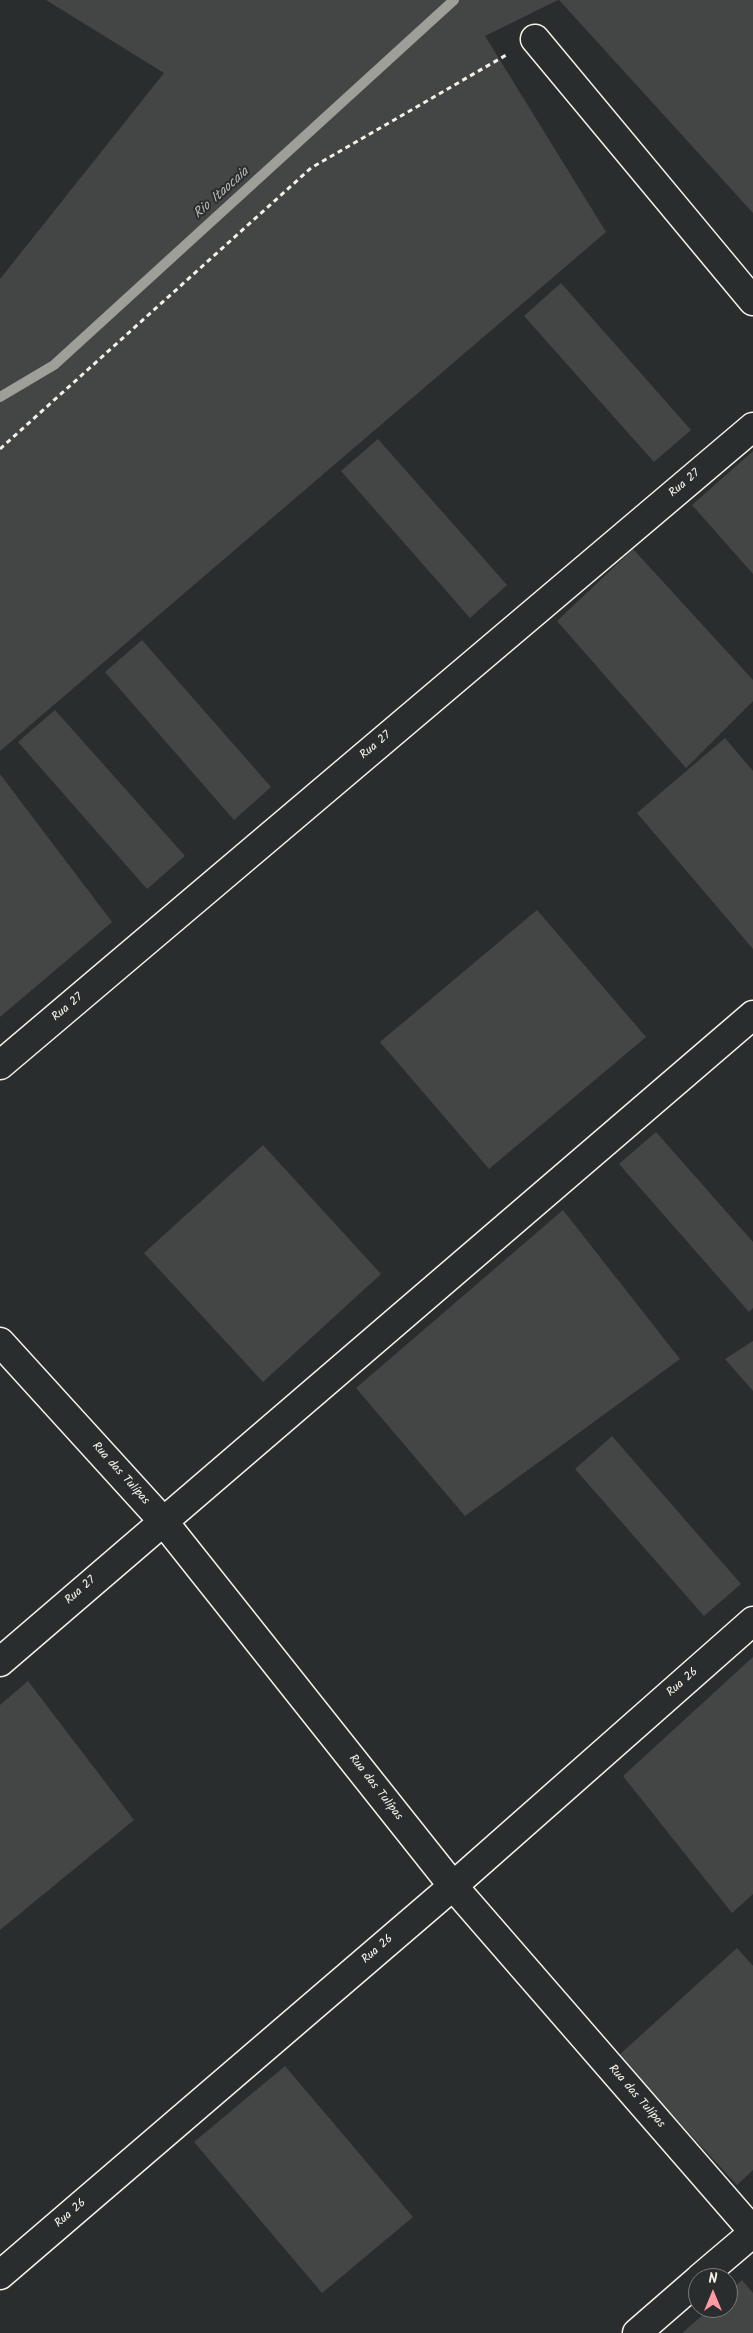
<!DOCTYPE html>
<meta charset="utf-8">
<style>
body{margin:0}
#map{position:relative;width:753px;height:2333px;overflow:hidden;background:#2a2d2e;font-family:Kalam,sans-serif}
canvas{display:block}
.north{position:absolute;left:688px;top:2268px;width:50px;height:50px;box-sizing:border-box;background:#2a2d2e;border:1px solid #7b7b78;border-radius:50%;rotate:0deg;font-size:14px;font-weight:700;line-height:20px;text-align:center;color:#f4f1e8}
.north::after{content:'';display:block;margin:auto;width:18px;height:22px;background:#ff9aa2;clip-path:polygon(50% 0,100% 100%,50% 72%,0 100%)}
</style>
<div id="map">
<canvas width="753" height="2333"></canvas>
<div class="north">N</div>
</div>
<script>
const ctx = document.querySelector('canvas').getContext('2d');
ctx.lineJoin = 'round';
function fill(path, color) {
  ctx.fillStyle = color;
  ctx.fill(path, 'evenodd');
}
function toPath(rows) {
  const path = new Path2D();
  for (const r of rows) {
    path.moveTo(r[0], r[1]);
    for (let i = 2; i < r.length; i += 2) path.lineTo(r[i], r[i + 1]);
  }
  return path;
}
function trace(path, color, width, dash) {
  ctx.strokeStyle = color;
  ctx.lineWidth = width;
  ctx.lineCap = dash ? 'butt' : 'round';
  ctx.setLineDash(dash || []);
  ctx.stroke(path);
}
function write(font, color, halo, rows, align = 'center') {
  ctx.font = font + ' Kalam,sans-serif';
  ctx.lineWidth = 4;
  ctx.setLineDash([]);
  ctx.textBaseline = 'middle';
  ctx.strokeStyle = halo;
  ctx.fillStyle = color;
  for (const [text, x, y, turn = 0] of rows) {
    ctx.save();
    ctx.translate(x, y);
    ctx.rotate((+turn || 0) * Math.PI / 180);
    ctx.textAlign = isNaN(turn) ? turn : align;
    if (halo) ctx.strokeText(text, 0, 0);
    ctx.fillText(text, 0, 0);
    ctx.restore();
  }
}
fill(toPath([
 [46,0,558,0,485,36,606,232,0,751,0,279,164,73],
 [559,0,753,0,753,213],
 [561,283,691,430,654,462,524,316],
 [378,439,507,585,470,618,341,471],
 [753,451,753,574,692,505],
 [633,549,753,680,753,701,686,768,557,621],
 [142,640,271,787,234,820,105,672],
 [55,710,185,856,147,889,18,742],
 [725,738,753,771,753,949,637,813],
 [0,774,112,922,0,1017],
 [537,910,646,1037,489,1169,380,1042],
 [656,1132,753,1242,753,1308,749,1312,619,1164],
 [263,1145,381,1274,263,1382,144,1253],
 [563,1210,680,1359,465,1516,356,1388],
 [753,1341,753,1391,725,1359],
 [612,1436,741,1584,704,1616,575,1469],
 [753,1657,753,1894,732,1913,623,1776],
 [28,1681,134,1820,0,1930,0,1705],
 [737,1948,753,1966,753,2170,737,2185,618,2056],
 [285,2066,413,2217,322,2293,194,2142],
 [742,2280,753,2293,753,2333,682,2333,711,2308,728,2308,728,2293]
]), '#444645');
trace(toPath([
 [0,397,54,365,454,0]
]), '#9f9f9a', 10);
const minor = toPath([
 [0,1065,753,427],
 [0,1342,163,1521,453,1886,753,2231],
 [0,1662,753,1015],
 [0,2275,453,1886,753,1621],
 [700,2278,753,2233],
 [637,2333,698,2280]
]);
const tertiary = toPath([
 [535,39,753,301]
]);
trace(minor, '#f4f1e8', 31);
trace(tertiary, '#f4f1e8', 31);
trace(toPath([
 [0,449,311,168,508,54]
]), '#f4f1e8', 3, [5, 4]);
trace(minor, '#2a2d2e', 28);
trace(tertiary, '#2a2d2e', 28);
write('12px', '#f4f1e8', '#2a2d2e', [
 ["Rua 27",685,484,-40],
 ["Rua 27",376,746,-40],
 ["Rua 27",68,1008,-40],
 ["Rua das Tulípas",120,1474,48],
 ["Rua 27",81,1591,-41],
 ["Rua 26",683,1683,-41],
 ["Rua das Tulípas",375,1788,52],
 ["Rua 26",378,1950,-41],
 ["Rua das Tulípas",636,2097,49],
 ["Rua 26",71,2214,-41]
]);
write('italic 14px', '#b5b3ae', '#2a2d2e', [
 ["Rio Itaocaia",222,194,-42]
]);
</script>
